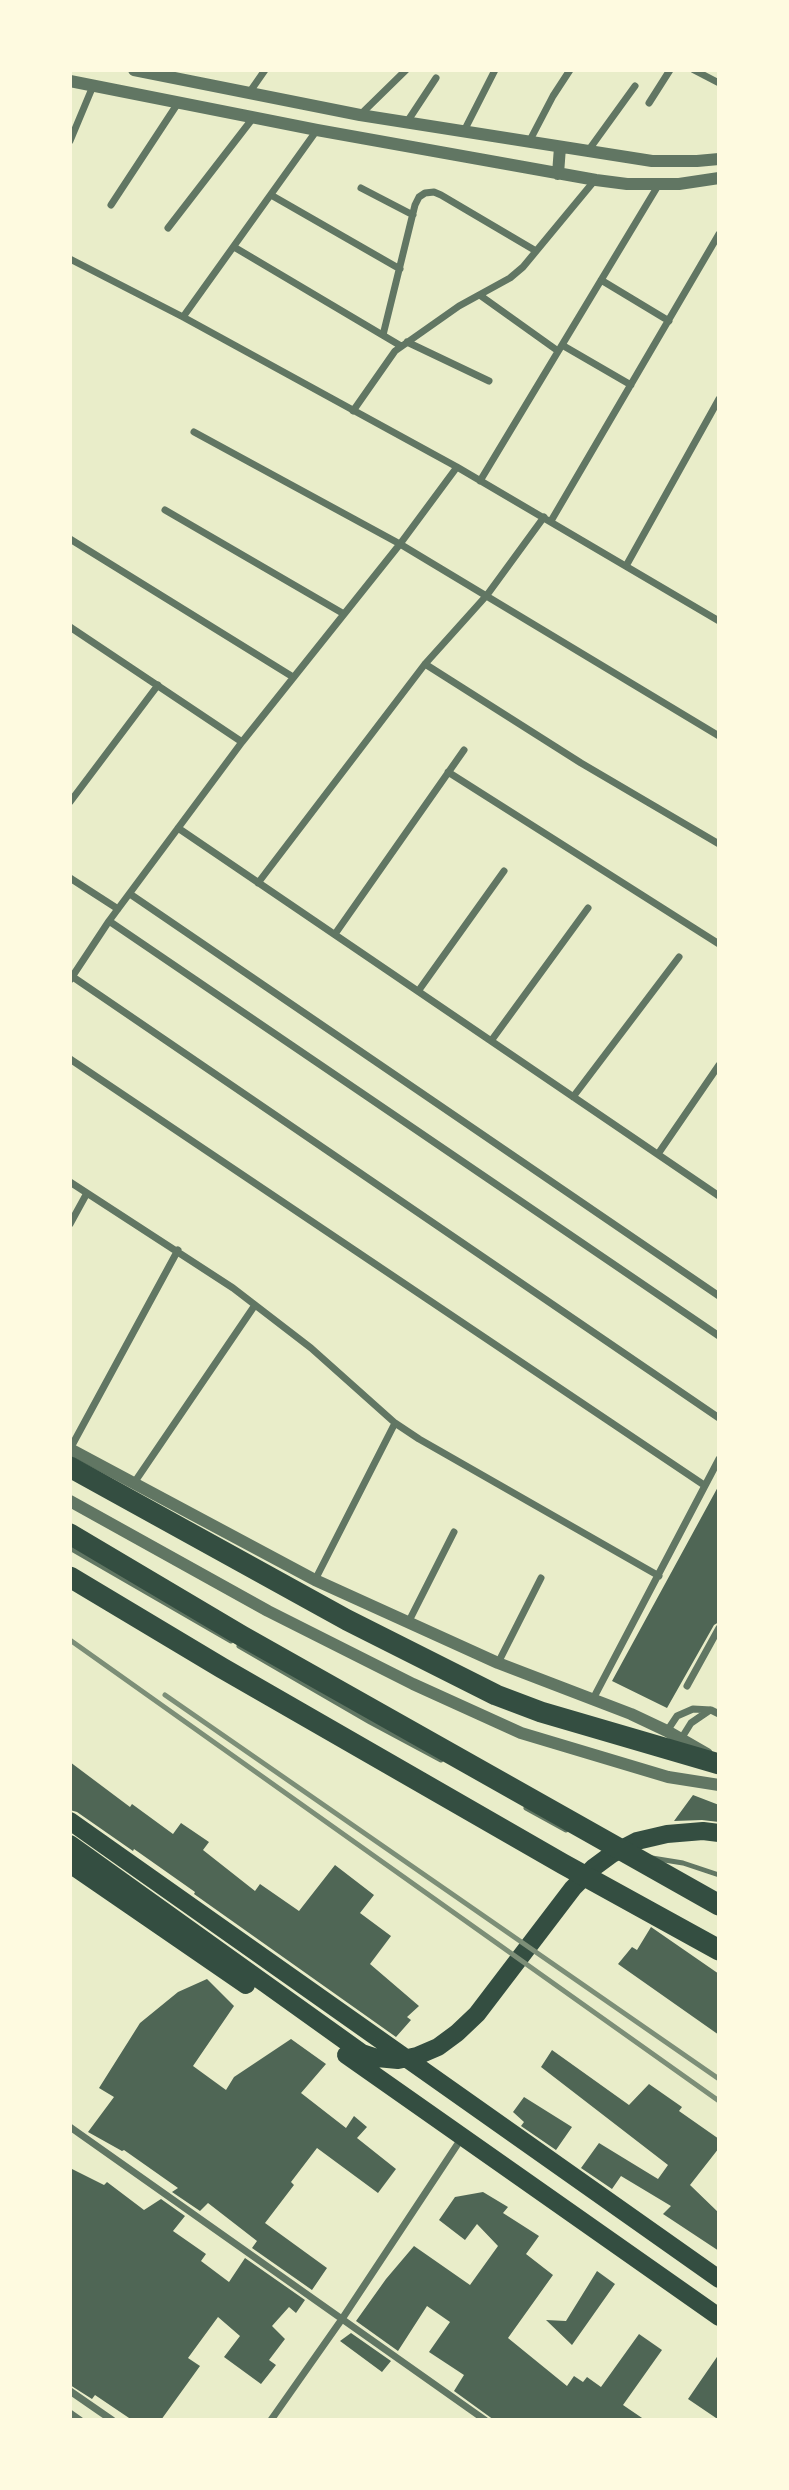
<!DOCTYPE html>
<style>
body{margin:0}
#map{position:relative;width:789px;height:2490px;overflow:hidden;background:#e9edc9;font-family:"Crimson Pro",serif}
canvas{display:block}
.frame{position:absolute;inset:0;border:72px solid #fefae0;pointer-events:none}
</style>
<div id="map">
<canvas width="789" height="2490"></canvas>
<div class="frame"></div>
</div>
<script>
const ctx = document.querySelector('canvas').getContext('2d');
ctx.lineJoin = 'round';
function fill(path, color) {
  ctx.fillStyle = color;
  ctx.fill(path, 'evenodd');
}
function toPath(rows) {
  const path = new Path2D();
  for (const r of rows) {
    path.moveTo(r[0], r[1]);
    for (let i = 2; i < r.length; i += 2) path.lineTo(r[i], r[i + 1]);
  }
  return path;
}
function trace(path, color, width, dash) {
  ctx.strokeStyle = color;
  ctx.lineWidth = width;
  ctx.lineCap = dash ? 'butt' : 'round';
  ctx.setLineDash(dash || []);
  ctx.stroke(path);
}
fill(toPath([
 [719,1485,719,1622,714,1625,667,1708,612,1681],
 [70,1762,130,1807,132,1804,173,1834,181,1823,209,1842,203,1850,255,1891,260,1884,299,1911,335,1865,374,1895,360,1913,391,1936,370,1964,419,2006,407,2017,411,2020,396,2037,194,1894,195,1892,134,1849,133,1851,77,1812,70,1810],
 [693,1795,719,1805,719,1822,702,1820,674,1821],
 [651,1927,719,1974,719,2035,618,1964,632,1947,637,1950],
 [207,1979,234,2006,193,2066,226,2090,234,2077,291,2039,326,2064,301,2093,346,2128,354,2116,367,2127,357,2138,396,2169,378,2193,317,2148,291,2182,294,2185,265,2223,327,2268,312,2290,252,2248,257,2241,208,2203,200,2211,172,2192,178,2188,124,2150,122,2151,88,2132,114,2097,99,2088,140,2023,178,1992],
 [552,2050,629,2105,649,2084,682,2107,679,2111,719,2139,719,2148,690,2185,719,2213,719,2251,663,2214,671,2206,621,2176,612,2189,581,2168,599,2143,658,2179,668,2165,541,2067],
 [524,2097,572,2127,556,2150,521,2126,524,2122,513,2112],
 [70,2168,104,2185,107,2182,144,2210,161,2199,185,2216,173,2231,206,2254,201,2261,229,2282,245,2258,305,2300,296,2313,289,2307,272,2326,285,2339,269,2360,276,2365,261,2384,224,2357,240,2336,218,2317,188,2358,200,2366,161,2420,132,2420,95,2395,92,2399,70,2385],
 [483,2192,508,2207,503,2213,539,2236,526,2254,553,2275,508,2338,567,2386,574,2376,583,2382,587,2377,601,2387,639,2334,662,2350,623,2405,645,2420,494,2420,454,2391,464,2375,429,2352,450,2322,427,2306,398,2351,356,2321,386,2279,414,2246,470,2285,498,2246,477,2224,465,2240,439,2220,455,2197],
 [597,2271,615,2284,572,2345,546,2320,566,2321],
 [351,2333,391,2361,382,2372,340,2341],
 [719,2354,719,2420,688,2399]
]), '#4f6655');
trace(toPath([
 [70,1548,231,1641],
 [239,1646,370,1722,441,1760],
 [526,1808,566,1830],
 [652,1858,683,1863,719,1875]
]), '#617663', 5);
trace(toPath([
 [694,70,719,83],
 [249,93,265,70],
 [649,103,670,70],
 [360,115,406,70],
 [407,122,436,78],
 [464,131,495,70],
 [70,141,93,86],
 [529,142,553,96,570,70],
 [588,151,635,86],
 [361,188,413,215],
 [271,195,400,269],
 [111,205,178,103],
 [168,228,253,118],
 [234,247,401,346],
 [70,259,183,317,457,467,719,621],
 [601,280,669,321],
 [481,296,558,351],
 [183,317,317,130],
 [383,335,415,205,419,197,425,193,434,192,441,195,536,251],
 [407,342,489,381],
 [562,345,631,385],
 [353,411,395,351,459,306,510,278,523,267,595,180],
 [194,432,400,544,719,736],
 [480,481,659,184],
 [165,510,344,614],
 [551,521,719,234],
 [70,539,293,677],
 [626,566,719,399],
 [70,627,242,742],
 [425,664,581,763,719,844],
 [448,772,719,944],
 [70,802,158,685],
 [178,828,719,1196],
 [70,878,118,909],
 [258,883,425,664,487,595,544,517],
 [130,894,719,1296],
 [109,921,719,1336],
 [335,934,464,750],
 [70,975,719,1418],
 [70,980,109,921,242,742,400,544,457,467],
 [419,990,504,871],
 [491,1041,588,908],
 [70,1059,704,1485],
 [573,1097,679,957],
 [658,1154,719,1065],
 [70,1182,233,1288,311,1348,395,1423,419,1439,659,1576],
 [70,1224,87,1193],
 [70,1449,178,1250],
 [134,1483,255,1305],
 [315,1580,395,1423],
 [409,1621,454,1532],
 [498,1663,541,1578],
 [687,1686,719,1628],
 [593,1699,719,1459],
 [667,1731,677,1716,693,1709,711,1710,719,1714],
 [681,1739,691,1723,710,1710],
 [70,2127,485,2420],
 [70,2391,112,2420],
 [70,2413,80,2420],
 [271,2420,342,2319,463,2136]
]), '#617663', 7);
trace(toPath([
 [134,70,360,115,652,161,697,161,719,159],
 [70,81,317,130,596,180,627,184,679,184,719,178],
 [558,174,560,147],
 [70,1449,315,1580,498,1663,631,1714,667,1731,707,1754],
 [70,1501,268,1611,413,1684,521,1733,668,1777,719,1785]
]), '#617663', 12);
trace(toPath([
 [70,1821,719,2279],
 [70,1844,362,2053,377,2058,398,2060,417,2056,438,2047,457,2033,477,2014,573,1888,593,1868,612,1854,637,1841,667,1834,703,1831,719,1833],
 [70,1864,246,1985],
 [346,2055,719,2317]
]), '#344e41', 18);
trace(toPath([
 [70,1467,347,1620,496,1695,541,1712,719,1764],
 [70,1534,242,1636,719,1905],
 [70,1577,222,1668,563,1864,719,1950]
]), '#344e41', 21);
trace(toPath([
 [70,1640,719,2101],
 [165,1695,719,2079]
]), '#7c8e77', 5);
</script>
